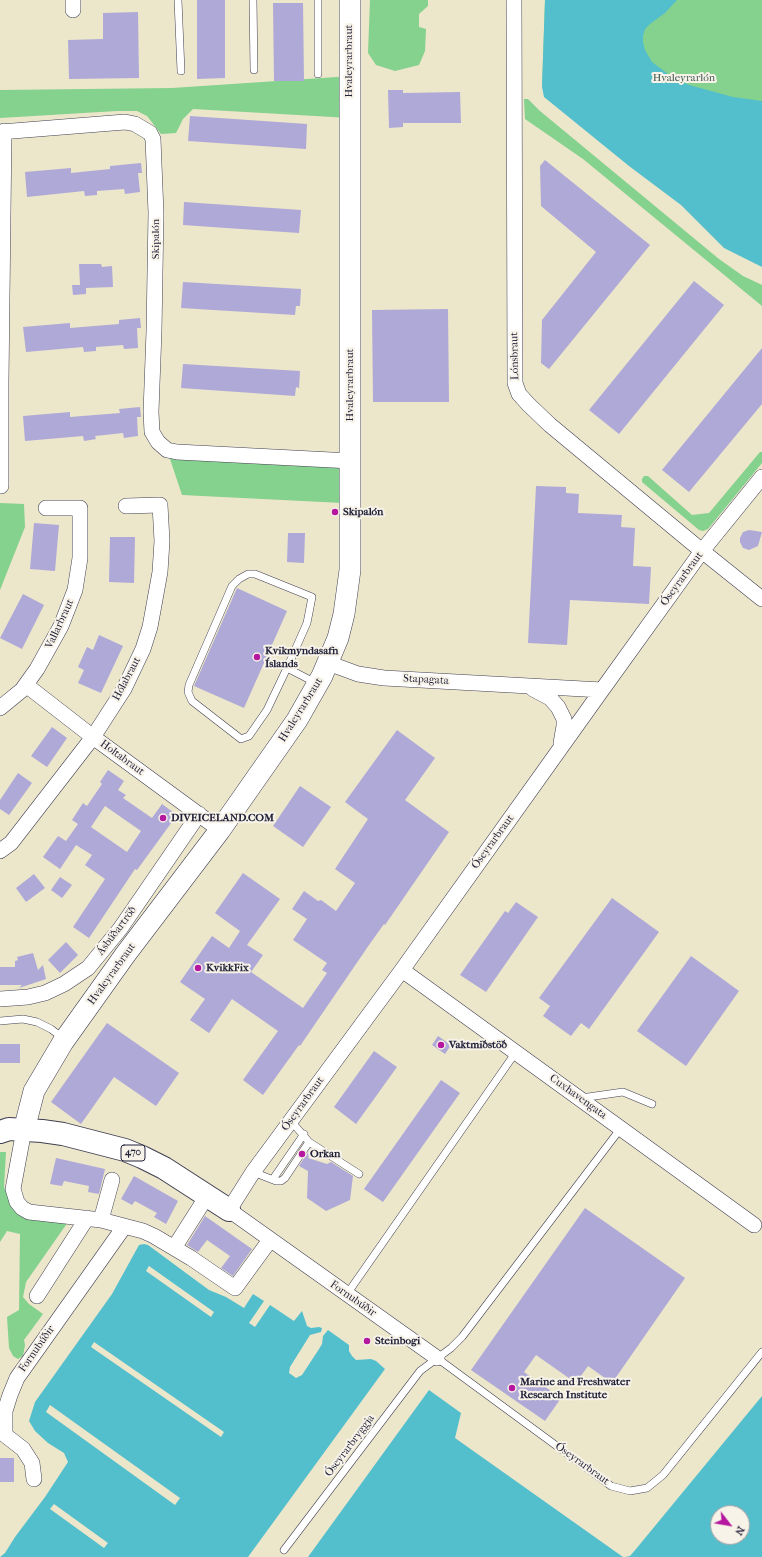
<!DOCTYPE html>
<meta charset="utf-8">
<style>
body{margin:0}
#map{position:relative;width:762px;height:1557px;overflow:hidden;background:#ece6cb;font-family:"IM FELL French Canon",serif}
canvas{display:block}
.north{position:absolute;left:710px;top:1505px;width:40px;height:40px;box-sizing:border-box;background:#f7f3e8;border:1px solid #a29fa3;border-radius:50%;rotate:121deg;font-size:11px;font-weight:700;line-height:16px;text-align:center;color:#22223b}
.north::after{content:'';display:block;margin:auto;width:14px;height:18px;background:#b5179e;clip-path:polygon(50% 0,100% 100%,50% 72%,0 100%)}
</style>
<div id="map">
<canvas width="762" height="1557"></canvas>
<div class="north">N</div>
</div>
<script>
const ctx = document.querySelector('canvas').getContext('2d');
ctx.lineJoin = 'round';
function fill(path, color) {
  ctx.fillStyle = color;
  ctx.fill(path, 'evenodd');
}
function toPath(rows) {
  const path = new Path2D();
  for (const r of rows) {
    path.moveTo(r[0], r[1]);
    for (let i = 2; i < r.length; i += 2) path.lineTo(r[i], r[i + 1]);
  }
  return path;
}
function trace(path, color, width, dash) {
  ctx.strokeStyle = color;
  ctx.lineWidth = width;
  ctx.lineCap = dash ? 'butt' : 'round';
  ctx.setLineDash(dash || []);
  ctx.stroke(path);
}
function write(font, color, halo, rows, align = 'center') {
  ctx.font = font + ' "IM FELL French Canon",serif';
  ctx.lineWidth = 4;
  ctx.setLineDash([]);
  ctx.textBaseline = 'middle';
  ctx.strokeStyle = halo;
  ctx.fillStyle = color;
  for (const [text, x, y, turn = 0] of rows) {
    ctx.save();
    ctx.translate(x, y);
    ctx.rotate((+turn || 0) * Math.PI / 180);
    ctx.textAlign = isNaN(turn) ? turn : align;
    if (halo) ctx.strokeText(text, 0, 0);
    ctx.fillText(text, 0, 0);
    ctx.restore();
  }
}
fill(toPath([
 [370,0,428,0,428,6,419,14,419,27,426,29,425,51,419,65,395,71,376,65,368,53],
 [545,0,762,0,762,212,542,87],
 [352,76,350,118,193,109,183,119,176,133,161,134,147,116,137,111,117,111,0,118,0,90,172,88],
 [524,99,528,99,540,111,719,259,743,276,762,285,762,306,583,159,525,119],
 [760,452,762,452,762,463,708,529,703,531,699,530,642,482,642,479,644,476,648,476,692,515,709,513],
 [342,455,343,503,182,495,169,456],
 [0,503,24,504,25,527,0,590],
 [0,1152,6,1152,4,1187,13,1209,18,1214,68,1222,26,1282,23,1297,29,1304,43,1314,24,1340,25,1345,23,1356,18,1359,13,1356,9,1348,7,1317,19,1310,20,1234,7,1231,0,1242]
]), '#85d18e');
fill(toPath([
 [545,0,677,0,665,13,650,24,645,29,643,36,643,42,645,50,652,62,672,77,689,85,733,97,762,101,762,267,724,248,681,205,629,166,544,97,542,87],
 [144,1244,148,1245,209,1290,226,1297,244,1308,253,1294,264,1301,249,1323,255,1327,270,1305,294,1321,302,1311,307,1326,311,1328,319,1327,322,1328,321,1332,310,1335,290,1367,289,1373,296,1378,302,1375,319,1349,322,1344,323,1336,328,1330,349,1345,349,1351,352,1356,356,1360,371,1359,376,1361,385,1369,248,1557,0,1557,5,1553,15,1537,45,1497,68,1462,64,1453,48,1443,35,1431,29,1421,35,1402,112,1294,139,1245],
 [429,1390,461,1413,455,1438,623,1557,308,1557],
 [762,1396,762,1557,625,1557,630,1556,636,1549],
 [718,1513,742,1513,742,1537,718,1537]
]), '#53bfcd');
fill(toPath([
 [149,1266,214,1312,211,1317,146,1271],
 [94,1342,224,1432,221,1437,91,1347],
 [50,1405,180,1498,175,1505,46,1412],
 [54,1504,108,1543,104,1548,50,1509]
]), '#ece6cb');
fill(toPath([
 [197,0,225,0,225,78,197,79],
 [273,3,303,3,304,81,274,81],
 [138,12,139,78,69,79,68,40,103,39,103,13],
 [388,90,403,90,403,93,460,92,461,123,403,123,403,127,389,128],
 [190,116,307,124,306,149,188,141],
 [545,160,650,245,549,369,541,363,542,320,596,252,541,206,540,166],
 [141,163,142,173,138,173,140,192,125,194,124,189,97,191,97,195,85,196,84,191,27,197,25,172,71,168,71,173,110,169,110,166],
 [184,202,301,210,299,233,183,225],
 [79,264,101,264,102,267,112,266,113,287,86,288,86,294,73,295,72,285,80,285],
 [694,281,724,305,619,434,589,410],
 [183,282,301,289,300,306,296,306,295,315,181,308],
 [448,309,449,402,373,402,372,310],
 [140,318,141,328,137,328,138,348,124,349,123,345,96,347,96,351,84,352,83,347,26,352,23,327,70,323,70,328,119,324,119,320],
 [762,348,762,404,689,492,662,470],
 [183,364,300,371,299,388,296,387,295,396,181,388],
 [140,407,141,417,137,417,138,436,124,438,123,433,95,436,96,439,84,441,83,436,25,441,23,416,70,412,70,417,120,413,119,409],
 [536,486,566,487,566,493,579,494,578,513,622,515,621,527,635,528,633,566,651,567,649,604,570,600,567,645,528,643],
 [34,523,59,525,55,571,30,569],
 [749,530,762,532,758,546,749,550,743,548,740,542,740,538,743,532],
 [288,533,305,533,304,563,287,562],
 [110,537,135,537,134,583,109,582],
 [237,588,287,611,244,708,194,686],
 [23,594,44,605,22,649,0,638],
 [99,635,123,646,101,693,78,683,84,670,78,667,87,647,93,650],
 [52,727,67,738,47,767,31,756],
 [397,730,435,758,405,800,449,832,385,925,384,924,369,945,300,1046,299,1045,263,1095,243,1080,278,1031,232,999,209,1033,190,1020,205,999,180,982,212,936,229,948,240,931,215,913,243,873,280,899,247,945,263,955,251,972,303,1008,327,973,322,970,327,963,293,940,307,919,292,909,304,891,318,901,321,900,336,911,355,883,335,869,368,819,345,802],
 [108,770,124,781,118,790,126,795,123,798,152,818,162,804,177,815,137,870,135,869,89,938,73,927,105,879,85,865,92,855,76,845,60,869,43,857,58,836,66,841,78,824,72,820,83,803,87,806,102,784,100,782],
 [105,806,141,831,127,852,91,827],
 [18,773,32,783,9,815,0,809,0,800],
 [300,786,331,807,303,847,273,826],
 [34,874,45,888,26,902,16,888],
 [60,877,72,885,62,898,51,890],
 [612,898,659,932,589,1029,581,1023,571,1036,543,1016,550,1006,539,998],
 [516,902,538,917,486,992,460,975,505,911,508,913],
 [66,942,78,955,60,973,48,960],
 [33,953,38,970,43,965,46,979,19,988,22,985,0,985,0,967,15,967,15,961,18,960,17,957],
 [691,956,739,991,686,1066,637,1031],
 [107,1023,179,1073,156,1106,114,1077,81,1124,51,1102],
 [438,1036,451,1045,445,1054,432,1045],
 [0,1044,20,1044,20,1063,0,1063],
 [374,1051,397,1067,356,1124,334,1107],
 [441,1080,460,1093,383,1202,364,1189],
 [310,1149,313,1150,308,1158,327,1164,331,1162,353,1176,350,1200,326,1211,307,1198,308,1171,299,1166],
 [56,1158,105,1169,99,1194,88,1192,89,1186,64,1181,62,1186,50,1184],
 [134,1176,178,1201,166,1224,154,1217,157,1213,135,1201,132,1205,121,1199],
 [585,1208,685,1278,612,1383,588,1366,576,1383,536,1355,524,1372,561,1398,545,1421,471,1370],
 [205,1216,252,1249,233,1276,221,1268,230,1256,207,1240,198,1252,187,1245],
 [0,1458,14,1458,14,1482,0,1482]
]), '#afa9d7');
const lane = toPath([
 [178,0,181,71],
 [253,0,254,70],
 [318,74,318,0],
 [287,668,267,710,249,736,241,739,192,701,188,692,189,685,232,586,239,579,248,574,255,574,312,597,307,623,287,668,316,683],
 [0,1021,23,1019,37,1022,51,1029,63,1038],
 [581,1098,623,1092,652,1104],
 [309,1142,359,1174],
 [253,1172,276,1181,281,1181,285,1178,309,1142,291,1121],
 [273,1179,304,1134],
 [347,1294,516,1052],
 [437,1358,603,1480,611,1486,630,1491,647,1488,663,1475,762,1352],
 [284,1550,420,1371,451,1348,462,1337,621,1128]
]);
const street = toPath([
 [73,0,73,10],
 [514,0,515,383,519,394,528,404,550,425,702,551,762,599],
 [0,132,125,122,135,124,150,133,153,139,156,213,154,331,151,412,152,432,158,442,167,450,177,452,351,461],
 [1,486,1,381,4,131],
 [328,663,358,674,384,678,602,690],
 [26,685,93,737,220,830],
 [533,689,550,698,558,707,564,719,564,726,561,743],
 [0,708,22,690,37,669,61,626,75,590,80,558,80,508,46,508],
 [0,851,11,843,93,737,124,689,143,649,150,627,160,572,162,541,160,505,126,506],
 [402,970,754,1225],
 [0,999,28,997,45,993,64,984,88,968,120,929,199,814],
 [24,1130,13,1189,17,1202,22,1208,29,1212,101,1220,143,1231,154,1236,191,1258,235,1288,270,1240],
 [101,1220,112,1180],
 [174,1248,207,1196],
 [37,1296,87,1218],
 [437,1358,229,1210,253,1172,402,970,602,690,702,551,762,477],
 [34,1479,32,1463,23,1449,5,1435,5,1411,10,1395,17,1378,124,1227]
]);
const secondary = toPath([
 [24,1130,34,1091,63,1042,125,955,220,830,297,720,322,676,338,638,344,614,350,570,350,0]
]);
const primary = toPath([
 [0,1132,9,1129,42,1131,63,1134,125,1150,142,1157,164,1168,229,1210]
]);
trace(lane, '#403f51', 8);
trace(street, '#403f51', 16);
trace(secondary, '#403f51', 22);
trace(primary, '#403f51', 24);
trace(lane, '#fff', 7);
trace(street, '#fff', 15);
trace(secondary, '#fff', 21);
trace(primary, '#fff', 22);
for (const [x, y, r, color] of [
 [335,512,4,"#b5179e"],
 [257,657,4,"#b5179e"],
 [163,818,4,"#b5179e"],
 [198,968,4,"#b5179e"],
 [441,1045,4,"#b5179e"],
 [302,1154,4,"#b5179e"],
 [367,1341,4,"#b5179e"],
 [512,1388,4,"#b5179e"]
]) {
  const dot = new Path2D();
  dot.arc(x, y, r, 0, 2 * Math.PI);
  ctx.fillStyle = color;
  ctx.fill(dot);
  trace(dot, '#f7f3e8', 1.5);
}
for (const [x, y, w] of [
 [133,1153,24]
]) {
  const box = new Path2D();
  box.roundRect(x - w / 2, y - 8, w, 16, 3);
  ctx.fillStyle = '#f7f3e8';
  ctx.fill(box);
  trace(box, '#22223b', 1);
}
write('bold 10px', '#22223b', null, [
 ["470",133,1153]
]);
write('11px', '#22223b', '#f7f3e8', [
 ["Hvaleyrarbraut",349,61,-90],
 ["Skipalón",156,239,-90],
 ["Lónsbraut",515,356,-91],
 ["Hvaleyrarbraut",350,385,-90],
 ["Óseyrarbraut",682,579,-54],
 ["Vallarbraut",60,624,-65],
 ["Hólabraut",127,679,-62],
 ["Stapagata",426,680,3],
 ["Hvaleyrarbraut",301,710,-58],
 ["Holtabraut",122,758,36],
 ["Óseyrarbraut",493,842,-54],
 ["Ásbúðartröð",117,931,-53],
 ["Hvaleyrarbraut",112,974,-54],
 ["Cuxhavengata",578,1097,36],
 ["Óseyrarbraut",303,1104,-54],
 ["Fornubúðir",353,1299,35],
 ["Fornubúðir",37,1349,-55],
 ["Óseyrarbryggja",350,1446,-53],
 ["Óseyrarbraut",582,1464,36]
]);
write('11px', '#405754', '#f7f3e8', [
 ["Hvaleyrarlón",684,78]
]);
write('bold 11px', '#22223b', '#f7f3e8', [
 ["Skipalón",343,512],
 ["Kvikmyndasafn",265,651],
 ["Íslands",265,664],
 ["DIVEICELAND.COM",171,818],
 ["KvikkFix",206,968],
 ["Vaktmiðstöð",449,1045],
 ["Orkan",310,1154],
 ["Steinbogi",375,1341],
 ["Marine and Freshwater",520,1382],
 ["Research Institute",520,1395]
], 'left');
</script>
